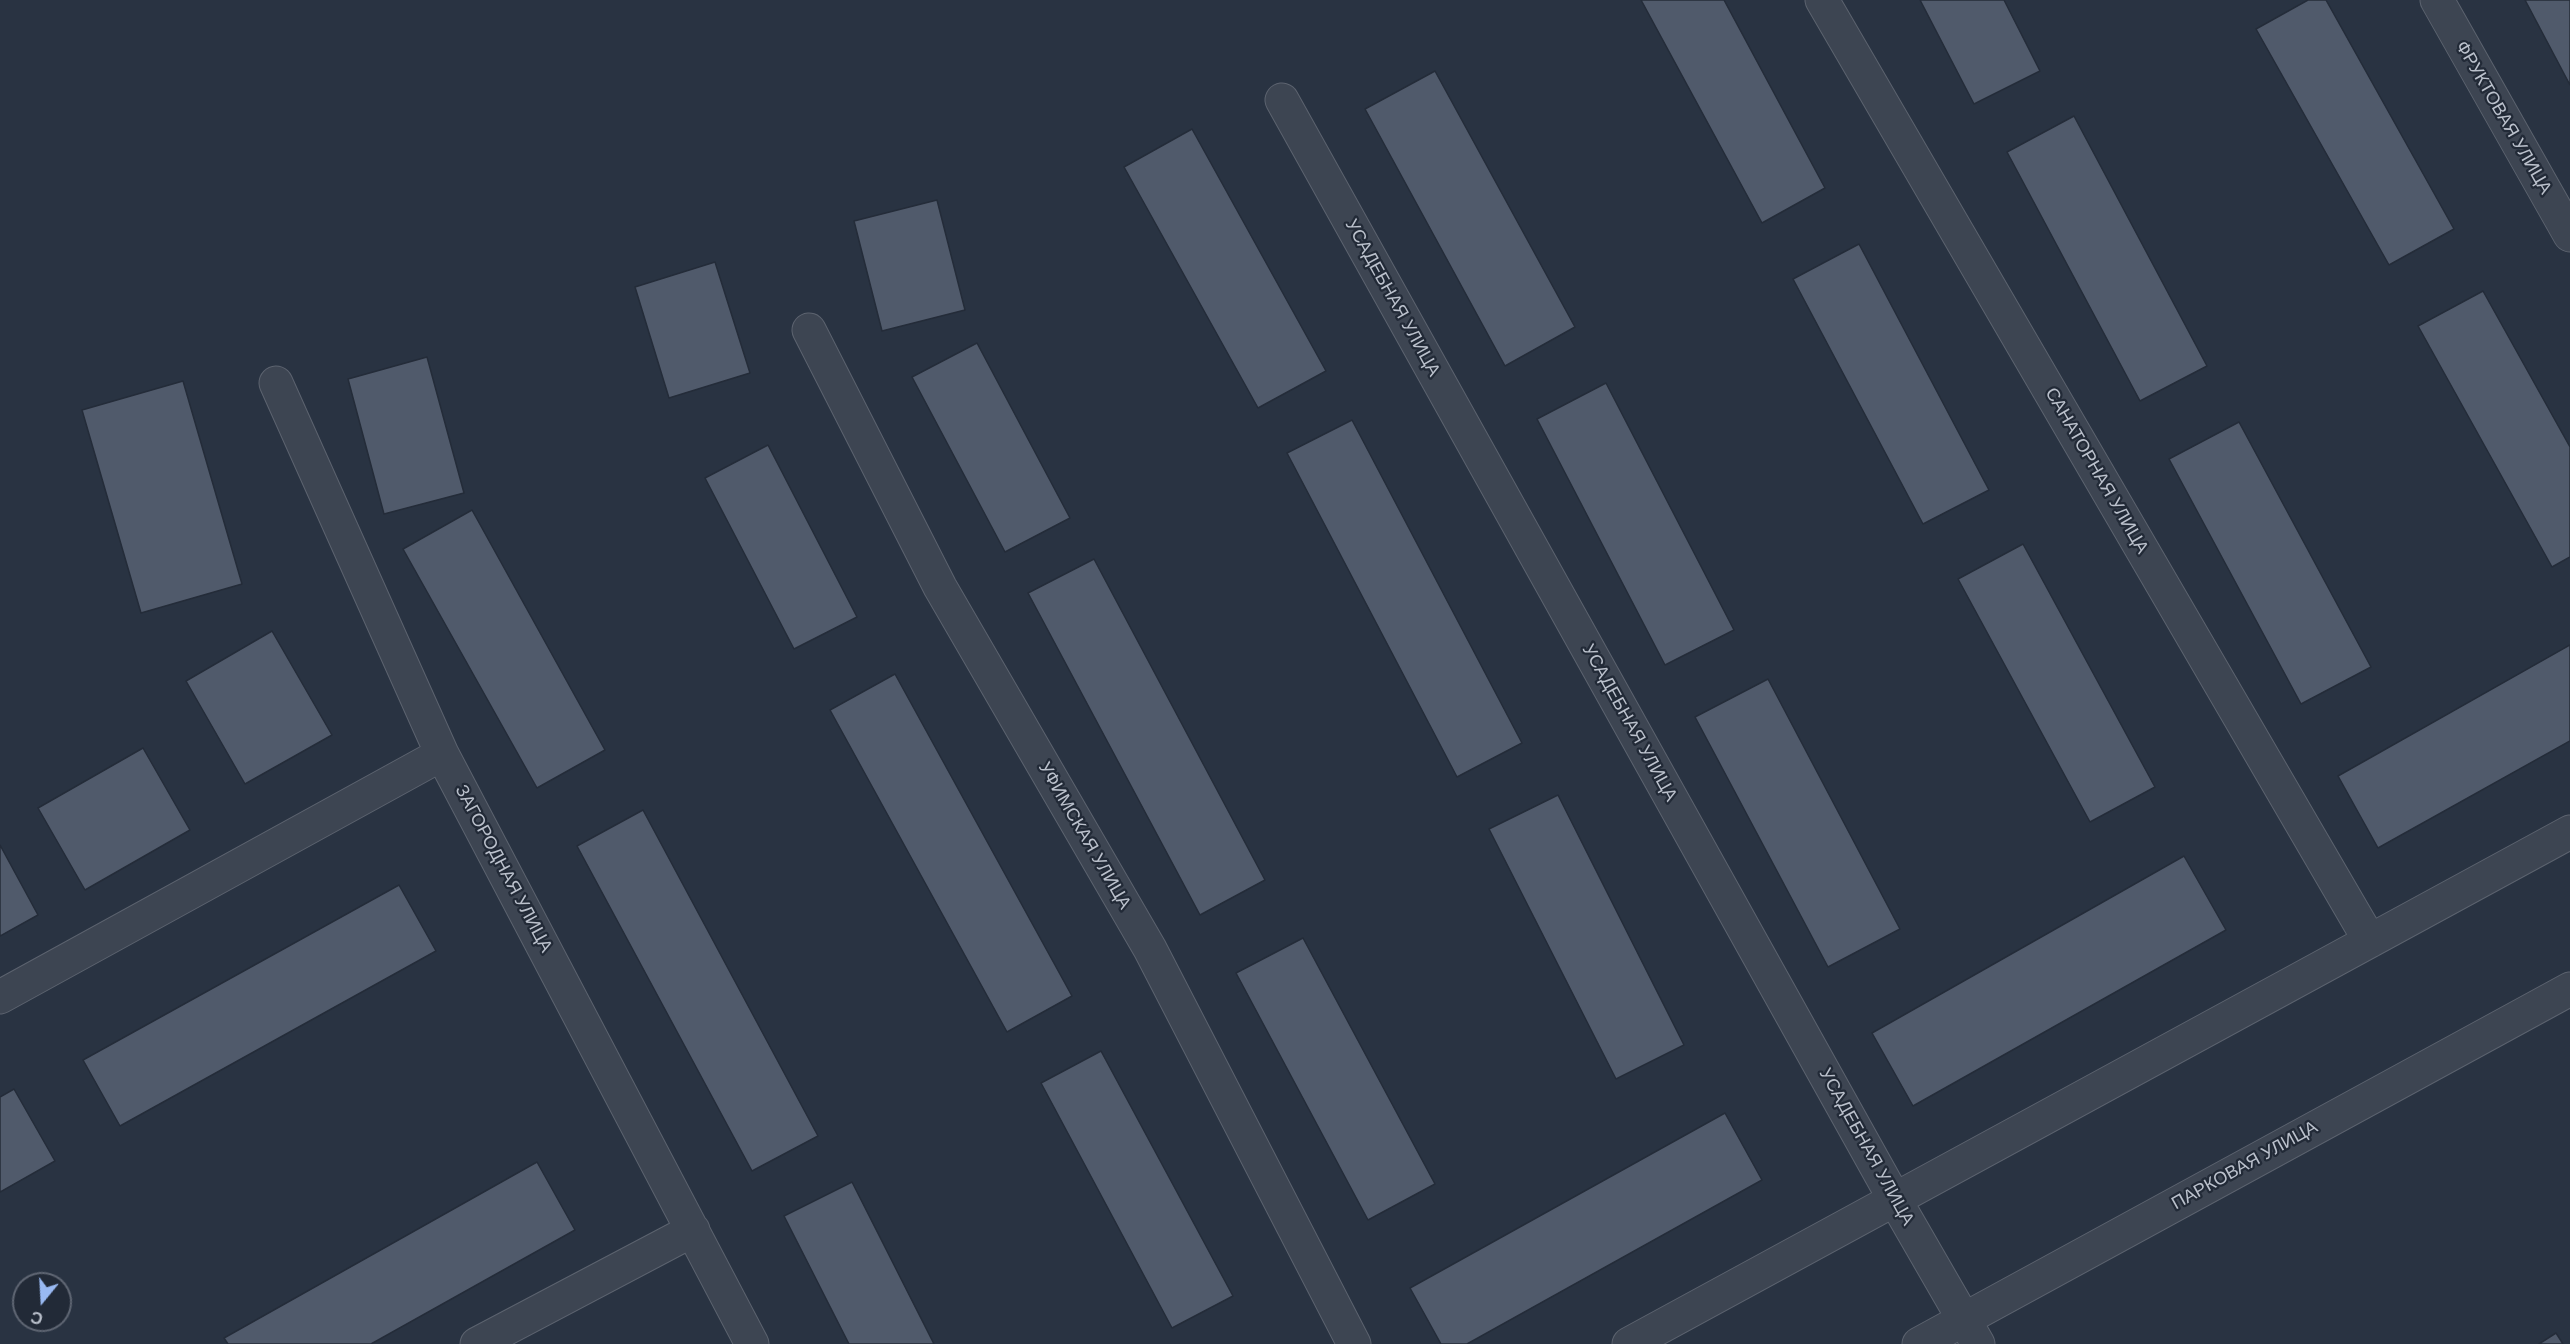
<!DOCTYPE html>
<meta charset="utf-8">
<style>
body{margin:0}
#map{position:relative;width:2570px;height:1344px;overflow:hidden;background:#293342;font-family:"DM Sans",sans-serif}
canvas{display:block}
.north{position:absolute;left:12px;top:1272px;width:60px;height:60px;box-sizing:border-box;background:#222a37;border:2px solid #5f6673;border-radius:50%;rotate:198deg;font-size:16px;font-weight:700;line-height:24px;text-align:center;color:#bbc1cc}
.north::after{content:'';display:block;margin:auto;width:21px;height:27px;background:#99b9f2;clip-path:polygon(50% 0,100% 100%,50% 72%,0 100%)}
</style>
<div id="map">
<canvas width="2570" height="1344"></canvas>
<div class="north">С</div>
</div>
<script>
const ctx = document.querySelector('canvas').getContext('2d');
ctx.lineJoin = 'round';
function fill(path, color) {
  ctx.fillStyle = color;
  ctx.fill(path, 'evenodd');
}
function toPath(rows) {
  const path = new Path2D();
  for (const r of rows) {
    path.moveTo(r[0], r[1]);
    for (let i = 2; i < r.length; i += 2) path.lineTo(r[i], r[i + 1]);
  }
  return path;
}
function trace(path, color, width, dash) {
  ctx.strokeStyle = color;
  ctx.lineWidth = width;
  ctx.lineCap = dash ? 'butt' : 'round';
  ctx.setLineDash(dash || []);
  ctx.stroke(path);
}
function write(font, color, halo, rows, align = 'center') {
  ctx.font = font + ' "DM Sans",sans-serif';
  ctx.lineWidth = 4.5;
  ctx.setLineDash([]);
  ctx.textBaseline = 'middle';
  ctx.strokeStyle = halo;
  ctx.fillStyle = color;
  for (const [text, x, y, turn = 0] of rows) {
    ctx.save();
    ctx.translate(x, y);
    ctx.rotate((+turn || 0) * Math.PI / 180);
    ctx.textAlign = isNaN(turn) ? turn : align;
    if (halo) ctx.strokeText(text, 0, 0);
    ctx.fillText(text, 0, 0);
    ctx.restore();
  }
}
const building = toPath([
 [1641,0,1724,0,1825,188,1762,223,1641,0],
 [1920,0,2004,0,2040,71,1974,104,1920,0],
 [2308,0,2326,0,2454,229,2389,265,2256,29,2308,0],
 [2525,0,2570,0,2570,85,2525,0],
 [1435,71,1575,327,1505,366,1365,109,1435,71],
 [2074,116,2207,366,2140,401,2007,152,2074,116],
 [1192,129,1326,371,1258,408,1124,167,1192,129],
 [937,200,965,310,882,331,854,221,937,200],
 [1859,244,1989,490,1923,524,1793,279,1859,244],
 [715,262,750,373,669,398,635,287,715,262],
 [2483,291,2570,447,2570,557,2552,567,2418,326,2483,291],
 [977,343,1070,518,1005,552,912,377,977,343],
 [427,357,464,493,384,514,348,379,427,357],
 [183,381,242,584,141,613,82,410,183,381],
 [1606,383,1734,630,1665,665,1537,419,1606,383],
 [1352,420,1522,743,1457,777,1287,453,1352,420],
 [2239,422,2371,667,2301,704,2169,459,2239,422],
 [768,445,857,617,794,649,705,478,768,445],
 [472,510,605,750,537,788,403,549,472,510],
 [2023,544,2155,787,2090,822,1958,579,2023,544],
 [1094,559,1265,880,1200,915,1028,593,1094,559],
 [272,631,332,735,245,784,186,681,272,631],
 [2570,645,2570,741,2378,848,2338,776,2570,645],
 [895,674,1072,996,1007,1032,830,710,895,674],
 [1768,679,1900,929,1828,967,1695,717,1768,679],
 [143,748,190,830,85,890,38,808,143,748],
 [1558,795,1684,1045,1616,1079,1489,829,1558,795],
 [643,810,818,1136,752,1171,577,846,643,810],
 [0,845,38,915,0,936,0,845],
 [2184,856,2226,930,1913,1106,1872,1033,2184,856],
 [399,885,436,951,120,1126,83,1060,399,885],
 [1303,938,1435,1184,1368,1220,1236,973,1303,938],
 [1101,1051,1233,1296,1172,1328,1041,1083,1101,1051],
 [14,1089,55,1161,0,1192,0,1097,14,1089],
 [1725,1113,1762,1180,1467,1344,1441,1344,1410,1288,1725,1113],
 [537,1162,575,1230,371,1344,228,1344,224,1338,537,1162],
 [852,1182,934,1344,849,1344,784,1216,852,1182],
 [2556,1333,2563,1344,2539,1344,2556,1333]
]);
fill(building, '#505a6b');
trace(building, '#242c39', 1.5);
const minor = toPath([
 [1822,0,2370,941],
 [2437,0,2570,235],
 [1282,100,1895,1200,1978,1344],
 [809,330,940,587,1150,949,1354,1344],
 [276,383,442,754,752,1344],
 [0,997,442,754],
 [477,1344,693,1230],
 [1629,1344,2570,832],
 [1919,1344,2570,989]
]);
trace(minor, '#5c636f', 35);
trace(minor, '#3d4552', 33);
write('18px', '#bbc1cc', '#222a37', [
 ["ФРУКТОВАЯ УЛИЦА",2503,118,60],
 ["УСАДЕБНАЯ УЛИЦА",1392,298,61],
 ["САНАТОРНАЯ УЛИЦА",2096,471,60],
 ["УСАДЕБНАЯ УЛИЦА",1629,723,61],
 ["УФИМСКАЯ УЛИЦА",1084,836,60],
 ["ЗАГОРОДНАЯ УЛИЦА",503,869,62],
 ["УСАДЕБНАЯ УЛИЦА",1866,1147,61],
 ["ПАРКОВАЯ УЛИЦА",2245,1166,-29]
]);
</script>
